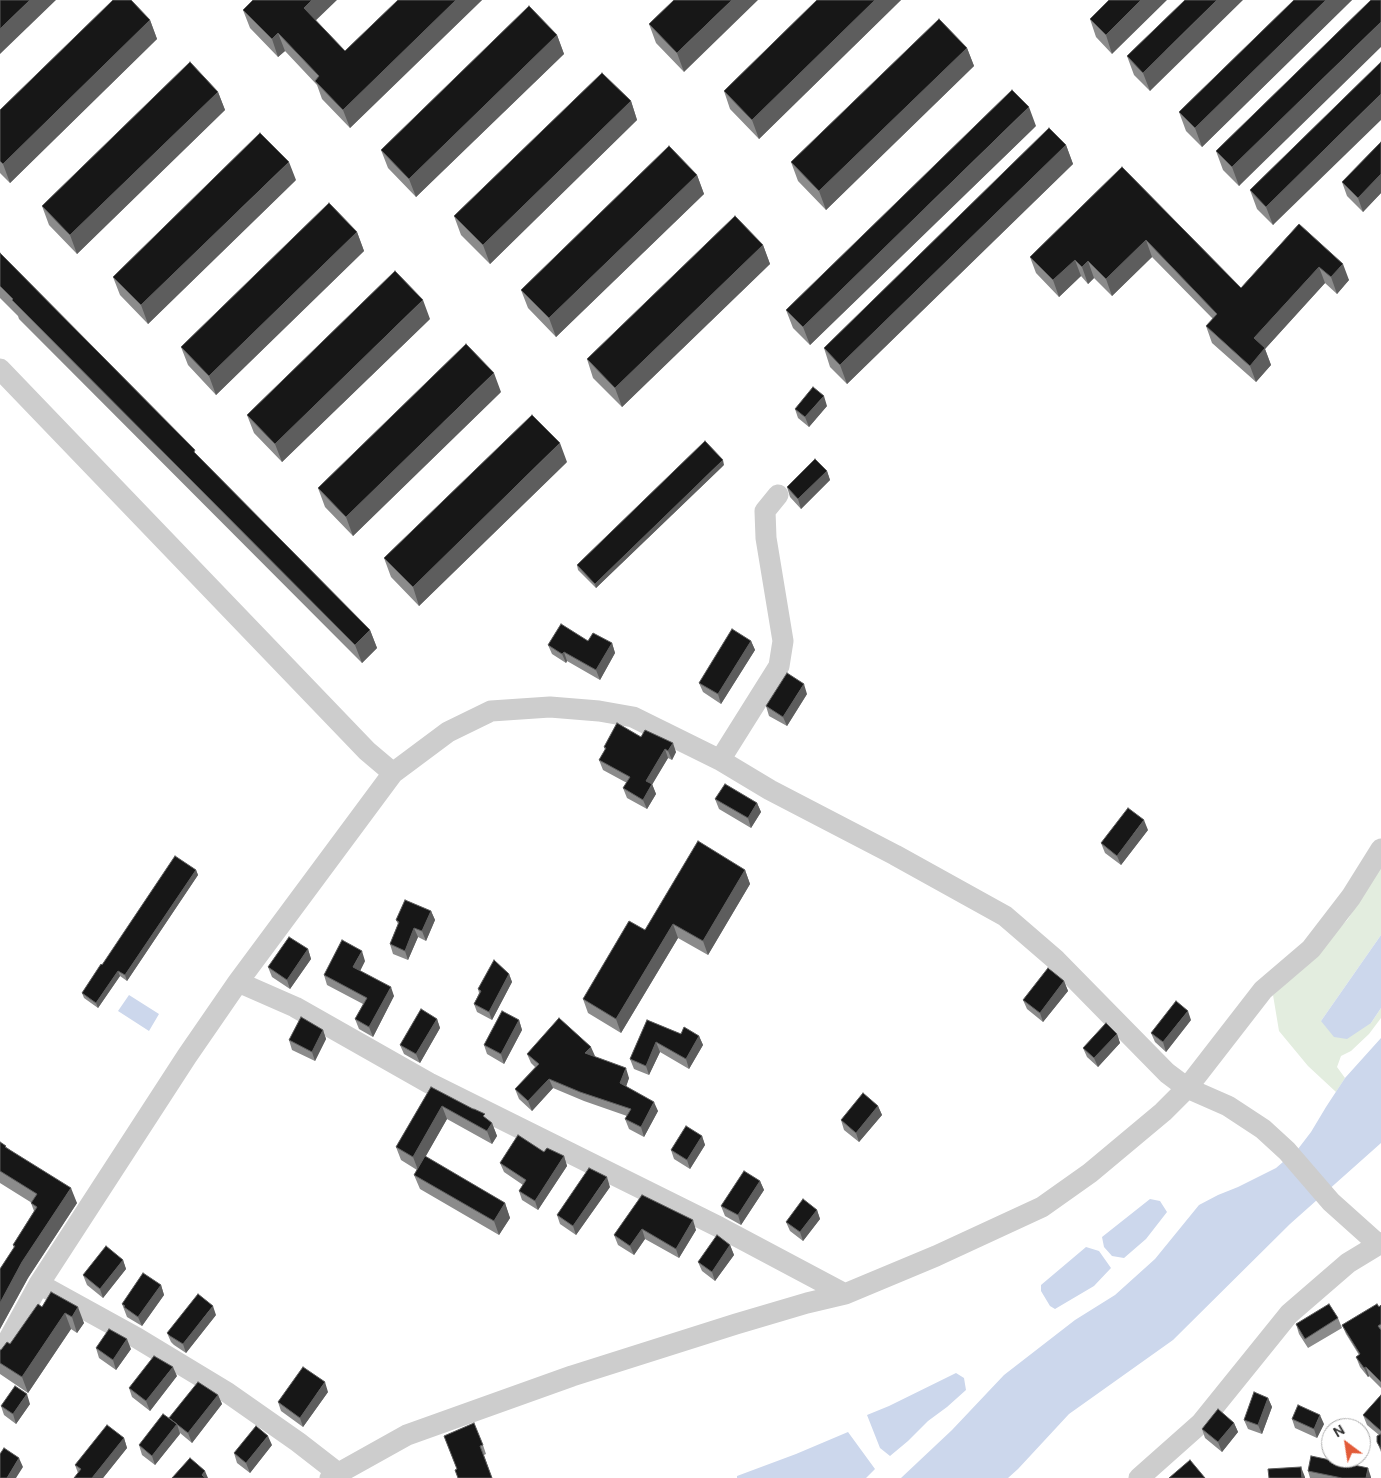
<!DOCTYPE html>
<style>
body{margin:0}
#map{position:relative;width:1381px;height:1478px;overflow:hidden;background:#fff;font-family:"DM Sans",sans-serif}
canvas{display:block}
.north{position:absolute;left:1321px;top:1418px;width:50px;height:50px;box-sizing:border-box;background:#fff;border:1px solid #acacac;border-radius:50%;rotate:329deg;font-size:14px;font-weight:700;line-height:20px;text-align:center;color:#303030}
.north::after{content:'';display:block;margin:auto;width:18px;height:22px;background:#e25b38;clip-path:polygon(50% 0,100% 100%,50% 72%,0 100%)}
</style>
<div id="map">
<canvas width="1381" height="1478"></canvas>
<div class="north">N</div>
</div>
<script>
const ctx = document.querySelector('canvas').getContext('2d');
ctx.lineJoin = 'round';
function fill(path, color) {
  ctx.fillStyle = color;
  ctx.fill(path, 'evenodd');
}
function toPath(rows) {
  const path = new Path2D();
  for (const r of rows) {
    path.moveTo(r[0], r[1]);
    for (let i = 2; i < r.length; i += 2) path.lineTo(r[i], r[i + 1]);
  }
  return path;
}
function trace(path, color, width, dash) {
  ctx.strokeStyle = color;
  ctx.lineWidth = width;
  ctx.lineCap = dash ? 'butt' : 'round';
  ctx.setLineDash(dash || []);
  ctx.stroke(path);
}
fill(toPath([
 [1381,866,1381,935,1321,1021,1371,1023,1381,1008,1381,1018,1369,1034,1351,1051,1341,1056,1337,1067,1345,1078,1336,1092,1308,1066,1279,1031,1273,995,1306,965,1348,919]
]), '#e3eddf');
fill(toPath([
 [1381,935,1381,1008,1371,1023,1347,1039,1334,1037,1321,1021],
 [129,995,159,1014,149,1031,118,1011],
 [1381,1038,1381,1143,1290,1224,1173,1340,1069,1414,1018,1469,1008,1478,901,1478,952,1430,1004,1375,1075,1320,1115,1295,1155,1259,1199,1205,1218,1195,1238,1187,1276,1168,1298,1149,1311,1132,1326,1107,1345,1078],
 [1150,1199,1160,1201,1167,1212,1146,1239,1124,1258,1112,1256,1104,1247,1102,1237],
 [1086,1247,1099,1251,1111,1268,1094,1286,1055,1309,1050,1306,1041,1291,1041,1285],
 [956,1373,964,1378,966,1390,947,1407,928,1421,908,1441,890,1456,880,1448,867,1415,889,1406],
 [848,1432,875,1469,866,1478,737,1478,737,1476,796,1454]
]), '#ccd7ec');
trace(toPath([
 [0,369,367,751,393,773],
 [778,495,765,511,766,538,783,641,779,666,720,760,770,790,895,855,1005,916,1056,960,1167,1073,1187,1088,1228,1106,1263,1129,1287,1151,1331,1202,1379,1245],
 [238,982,295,1007,429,1083,719,1227,845,1294],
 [39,1284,137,1338,228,1393,298,1442,338,1473],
 [0,1355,39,1284,187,1056,238,982,393,773,448,732,491,711,550,707,599,711,633,717,720,760],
 [330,1478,407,1435,572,1376,736,1324,807,1303,845,1294,936,1256,1042,1207,1090,1173,1163,1112,1187,1088,1263,990,1311,949,1351,897,1381,849],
 [1139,1478,1201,1423,1289,1314,1348,1263,1381,1243]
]), '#cdcdcd', 21);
fill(toPath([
 [398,0,482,0,350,128,322,99,317,85,285,51,278,57,250,28,243,10,316,21,345,51],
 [674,0,684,72,656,43,649,24],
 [817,0,901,0,759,139,730,109,724,91],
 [1109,0,1112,54,1096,37,1090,19],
 [1185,0,1150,91,1134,75,1127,56],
 [1294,0,1352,0,1202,147,1186,131,1179,112],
 [1371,0,1239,186,1223,170,1216,151],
 [150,20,157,39,10,183,0,173,0,110],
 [557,35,564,54,416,197,388,168,381,150],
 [967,48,974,66,826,210,798,181,791,162],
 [1381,62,1273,225,1257,209,1250,190],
 [218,92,225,110,77,254,49,225,42,206],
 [631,101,637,120,490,264,461,235,454,216],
 [1036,126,810,345,793,328,786,310],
 [1381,142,1381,193,1363,212,1347,196,1342,182],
 [1066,145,1073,164,847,384,830,367,824,348],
 [1122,167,1241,288,1299,224,1349,280,1337,294,1325,283,1265,349,1271,365,1256,382,1212,343,1206,326,1213,319,1152,257,1112,296,1094,278,1088,284,1081,276,1059,297,1036,273,1030,257],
 [697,175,704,194,556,337,528,308,521,290],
 [296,180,148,324,120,295,113,277],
 [357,232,364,251,216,395,188,365,181,347],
 [763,245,770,264,622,407,593,378,587,359],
 [0,253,197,456,370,630,377,648,362,663,19,319,18,316,0,298],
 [430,319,282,462,254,433,247,415],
 [501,392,353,536,325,507,318,488],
 [827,406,809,427,798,418,795,409],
 [567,462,419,606,391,577,384,558],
 [724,465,596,588,578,570,577,565],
 [827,471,830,480,801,509,790,497,787,487],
 [588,641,612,643,615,653,600,680,567,661,566,663,552,654,548,645],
 [751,641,755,650,721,704,703,692,699,683],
 [807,694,787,726,769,716,766,706],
 [641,737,676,752,672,760,668,758,652,784,656,794,647,809,627,798,623,788,627,783,603,770,599,760,605,750,604,747],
 [715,799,757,803,761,812,751,828,719,809],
 [1148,830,1121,865,1105,853,1101,843],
 [196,870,198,875,127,981,120,976,98,1008,84,998,82,993,102,965],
 [745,870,750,884,708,955,678,938,621,1033,588,1013,583,999,645,930],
 [431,911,435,920,426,941,418,937,408,960,393,954,390,944,398,924,396,920],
 [308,949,311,959,290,989,272,977,268,967],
 [365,961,360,971,394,996,373,1037,359,1029,355,1019,363,1004,327,985,324,975],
 [509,974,512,982,492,1020,477,1012,474,1004,479,993,478,989],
 [1064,981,1068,991,1043,1022,1027,1009,1023,1000],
 [437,1019,440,1028,420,1063,404,1054,400,1045],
 [519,1020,522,1030,504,1064,487,1054,484,1045],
 [647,1020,681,1034,699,1036,703,1045,689,1069,660,1052,649,1075,634,1069,630,1059],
 [1191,1020,1166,1052,1155,1042,1151,1033],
 [323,1030,326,1039,315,1061,292,1050,289,1040],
 [1117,1034,1120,1043,1098,1067,1087,1057,1083,1048],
 [527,1054,595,1056,594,1057,629,1078,626,1086,658,1111,644,1137,629,1129,625,1119,627,1116,584,1101,553,1088,532,1111,519,1099,515,1089,535,1067,531,1063],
 [431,1087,492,1123,497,1136,492,1144,447,1119,425,1157,505,1203,510,1218,499,1235,420,1189,414,1175,417,1170,401,1160,396,1147],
 [878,1106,882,1115,859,1142,844,1130,841,1120],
 [702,1136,705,1145,690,1169,674,1159,671,1150],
 [0,1142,77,1203,28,1278,0,1329,0,1269,14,1248,13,1245,34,1211,31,1203,32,1203,0,1183],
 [544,1152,564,1156,567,1166,538,1210,522,1200,519,1191,523,1185,504,1172,500,1163],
 [760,1181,764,1190,741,1225,725,1216,721,1206],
 [610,1187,576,1235,560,1224,557,1215],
 [642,1195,696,1230,679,1258,645,1239,634,1255,618,1245,614,1235],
 [817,1210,820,1219,803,1241,790,1231,786,1222],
 [730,1245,734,1255,715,1281,702,1271,698,1262],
 [123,1260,126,1269,103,1298,87,1285,83,1275],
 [161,1285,164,1295,142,1326,127,1317,122,1304],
 [51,1292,84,1323,77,1333,71,1329,28,1393,0,1374,0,1350,10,1344,42,1307],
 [1381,1305,1381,1388,1369,1376,1368,1377,1360,1367,1356,1357,1359,1355,1346,1334,1342,1325],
 [216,1315,186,1353,174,1345,171,1342,167,1333],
 [1338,1318,1342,1328,1308,1348,1299,1334,1296,1324],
 [96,1348,131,1349,116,1370,99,1358],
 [177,1376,150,1411,132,1397,129,1388],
 [328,1392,303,1427,281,1411,278,1402],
 [218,1395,222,1404,192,1443,180,1433,155,1465,142,1455,139,1445],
 [1381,1395,1381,1452,1377,1442,1379,1435,1367,1425,1363,1415],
 [1268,1398,1272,1407,1262,1434,1248,1429,1244,1420],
 [30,1404,16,1424,4,1415,1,1406],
 [1292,1419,1324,1424,1317,1438,1295,1428],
 [1234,1423,1238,1432,1222,1452,1205,1438,1202,1429],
 [444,1436,483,1445,486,1454,484,1455,492,1478,458,1478,457,1469],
 [124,1438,127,1448,103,1478,74,1478,78,1473,75,1465],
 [272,1445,250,1473,237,1463,234,1453],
 [1308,1471,1371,1477,1371,1478,1310,1478]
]), '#8b8b8b');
fill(toPath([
 [30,0,56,0,0,54,0,29],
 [312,0,337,0,310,26,304,8],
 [456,0,482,0,350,128,343,110],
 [732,0,758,0,684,72,677,53],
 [875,0,901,0,759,139,752,120],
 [1141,0,1167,0,1112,54,1106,35],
 [1217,0,1243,0,1150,91,1143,73],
 [1326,0,1352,0,1202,147,1195,128],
 [150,20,157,39,10,183,3,164],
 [1381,22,1381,47,1239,186,1232,167],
 [278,33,285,51,278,57,272,39],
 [557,35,564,54,416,197,409,179],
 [967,48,974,66,826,210,819,191],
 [218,92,225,110,77,254,70,235],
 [1381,94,1381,120,1273,225,1266,207],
 [631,101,637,120,490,264,483,245],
 [1029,107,1036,126,810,345,803,327],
 [1066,145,1073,164,847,384,840,365],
 [289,162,296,180,148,324,141,305],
 [1381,174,1381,193,1363,212,1358,198],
 [697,175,704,194,556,337,549,318],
 [357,232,364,251,216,395,209,376],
 [1146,240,1152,257,1112,296,1106,279],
 [763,245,770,264,622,407,615,388],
 [1075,260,1081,276,1059,297,1053,280],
 [1088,261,1094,278,1088,284,1082,267],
 [1343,264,1349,280,1337,294,1331,277],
 [1319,267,1325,283,1265,349,1271,365,1256,382,1250,366,1254,338],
 [423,300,430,319,282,462,275,444],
 [494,373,501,392,353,536,346,517],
 [824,396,827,406,809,427,805,417],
 [560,443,567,462,419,606,413,587],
 [723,460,724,465,596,588,595,584],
 [827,471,830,480,801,509,798,499],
 [370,630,377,648,362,663,355,645],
 [751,641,755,650,721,704,718,694],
 [612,643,615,653,600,680,596,670],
 [564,652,567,661,566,663,562,654],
 [804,684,807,694,787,726,783,717],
 [673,743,676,752,672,760,668,751],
 [665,749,668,758,649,790,646,781],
 [652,784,656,794,647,809,643,800],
 [757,803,761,812,751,828,748,818],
 [1144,820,1148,830,1121,865,1117,856],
 [196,870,198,875,127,981,125,975],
 [745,870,750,884,708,955,703,941],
 [431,911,435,920,426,941,422,931],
 [673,924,678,938,621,1033,616,1019],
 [414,928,418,937,408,960,405,951],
 [308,949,311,959,290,989,287,980],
 [362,951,365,961,357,977,353,967],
 [118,971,120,976,98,1008,96,1003],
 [509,974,512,982,492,1020,489,1012],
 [1064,981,1068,991,1043,1022,1040,1013],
 [391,987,394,996,373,1037,369,1027],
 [1188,1011,1191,1020,1166,1052,1163,1042],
 [437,1019,440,1028,420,1063,416,1054],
 [519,1020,522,1030,504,1064,501,1054],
 [323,1030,326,1039,315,1061,312,1052],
 [1117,1034,1120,1043,1098,1067,1094,1058],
 [699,1036,703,1045,689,1069,686,1059],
 [656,1042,660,1052,649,1075,646,1066],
 [591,1047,595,1056,588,1063,585,1053],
 [626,1068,629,1078,624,1093,620,1083],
 [549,1079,553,1088,532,1111,528,1101],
 [654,1102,658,1111,644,1137,641,1127],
 [442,1106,447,1119,418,1170,413,1157],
 [878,1106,882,1115,859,1142,856,1133],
 [492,1123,497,1136,492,1144,487,1131],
 [702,1136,705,1145,690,1169,687,1160],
 [564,1156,567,1166,538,1210,535,1201],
 [607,1177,610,1187,576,1235,573,1226],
 [760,1181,764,1190,741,1225,738,1215],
 [71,1188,77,1203,28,1278,0,1329,0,1303,22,1262],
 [505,1203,510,1218,499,1235,494,1221],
 [817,1210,820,1219,803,1241,800,1232],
 [693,1220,696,1230,679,1258,676,1249],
 [642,1229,645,1239,634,1255,630,1246],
 [730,1245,734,1255,715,1281,712,1272],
 [123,1260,126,1269,103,1298,100,1289],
 [161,1285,164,1295,142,1326,138,1317],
 [213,1306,216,1315,186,1353,183,1344],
 [78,1307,84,1323,77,1333,72,1317],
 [65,1313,71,1329,28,1393,22,1377],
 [127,1339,131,1349,116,1370,113,1360],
 [173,1367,177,1376,150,1411,146,1401],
 [1366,1367,1369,1376,1368,1377,1364,1368],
 [325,1382,328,1392,303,1427,300,1418],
 [27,1394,30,1404,16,1424,13,1414],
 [218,1395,222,1404,192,1443,188,1433],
 [1268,1398,1272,1407,1262,1434,1258,1425],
 [1320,1415,1324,1424,1317,1438,1314,1429],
 [1234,1423,1238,1432,1222,1452,1218,1442],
 [177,1424,180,1434,155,1465,152,1456],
 [268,1436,272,1445,250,1473,246,1463],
 [124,1438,127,1448,103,1478,92,1478],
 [19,1458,23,1467,16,1478,7,1478],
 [1301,1467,1305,1477,1305,1478,1302,1478],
 [1368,1468,1371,1477,1371,1478,1366,1478],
 [205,1471,208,1478,203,1478,202,1475]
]), '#5d5d5d');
const building = toPath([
 [0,0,30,0,0,29,0,0],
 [113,0,131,0,150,20,3,164,0,161,0,110,113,0],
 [253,0,312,0,304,8,345,51,398,0,456,0,343,110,315,81,319,76,278,33,272,39,243,10,253,0],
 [674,0,732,0,677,53,649,24,674,0],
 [817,0,875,0,752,120,724,91,817,0],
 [1109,0,1141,0,1106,35,1090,19,1109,0],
 [1185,0,1217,0,1143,73,1127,56,1185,0],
 [1294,0,1326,0,1195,128,1179,112,1294,0],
 [1371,0,1381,0,1381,22,1232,167,1216,151,1371,0],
 [529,6,557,35,409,179,381,150,529,6],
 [939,19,967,48,819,191,791,162,939,19],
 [190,62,218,92,70,235,42,206,190,62],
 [1381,62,1381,94,1266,207,1250,190,1381,62],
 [602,73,631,101,483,245,454,216,602,73],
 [1012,90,1029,107,803,327,786,310,1012,90],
 [1049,128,1066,145,840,365,824,348,1049,128],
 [260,133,289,162,141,305,113,277,260,133],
 [1381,142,1381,174,1358,198,1342,182,1381,142],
 [669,146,697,175,549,318,521,290,669,146],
 [1122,167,1241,288,1299,224,1343,264,1331,277,1319,267,1254,338,1265,348,1250,366,1206,326,1217,314,1146,240,1106,279,1088,261,1082,267,1075,260,1053,280,1030,257,1122,167],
 [329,203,357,232,209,376,181,347,329,203],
 [735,216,763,245,615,388,587,359,735,216],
 [0,253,195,450,194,452,370,630,355,645,12,300,13,299,0,286,0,253],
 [395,271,423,300,275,444,247,415,395,271],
 [466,344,494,373,346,517,318,488,466,344],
 [813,387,824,396,805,417,795,409,813,387],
 [532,415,560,443,413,587,384,558,532,415],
 [705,441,723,460,595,584,577,565,705,441],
 [815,459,827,471,798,499,787,487,815,459],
 [561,624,588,641,593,633,612,643,596,670,564,652,562,654,548,645,561,624],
 [732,629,751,641,718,694,699,683,732,629],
 [787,673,804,684,783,717,766,706,787,673],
 [617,723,641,737,645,730,673,743,668,751,665,749,646,781,652,784,643,800,623,788,630,777,599,760,606,748,604,747,617,723],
 [725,784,757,803,748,818,715,799,725,784],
 [1128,808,1144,820,1117,856,1101,843,1128,808],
 [698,841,745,870,703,941,673,924,616,1019,583,999,629,921,645,930,698,841],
 [175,856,196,870,125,975,118,971,96,1003,82,993,101,964,102,965,175,856],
 [405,900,431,911,422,931,414,928,405,951,390,944,399,922,396,920,405,900],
 [289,937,308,949,287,980,268,967,289,937],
 [342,940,362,951,353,967,391,987,369,1027,355,1019,367,998,324,975,342,940],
 [494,960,509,974,489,1012,474,1004,481,991,478,989,494,960],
 [1048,968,1064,981,1040,1013,1023,1000,1048,968],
 [1176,1001,1188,1011,1163,1042,1151,1033,1176,1001],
 [421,1009,437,1019,416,1054,400,1045,421,1009],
 [502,1011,519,1020,501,1054,484,1045,502,1011],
 [301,1017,323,1030,312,1052,289,1040,301,1017],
 [559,1018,591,1047,585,1053,626,1068,620,1083,654,1102,641,1127,625,1119,631,1109,580,1092,549,1079,528,1101,515,1089,539,1064,527,1054,559,1018],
 [647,1020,681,1034,684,1027,699,1036,686,1059,656,1042,646,1066,630,1059,647,1020],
 [1106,1023,1117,1034,1094,1058,1083,1048,1106,1023],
 [431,1087,473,1109,474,1109,485,1114,483,1116,492,1123,487,1131,442,1106,413,1157,396,1147,431,1087],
 [863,1093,878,1106,856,1133,841,1120,863,1093],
 [686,1126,702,1136,687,1160,671,1150,686,1126],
 [518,1135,544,1152,547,1148,564,1156,535,1201,519,1191,526,1180,500,1163,518,1135],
 [0,1142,6,1146,5,1147,71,1188,22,1262,0,1303,0,1269,15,1246,13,1245,37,1207,31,1203,37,1194,0,1171,0,1142],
 [425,1156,505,1203,494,1221,414,1175,425,1156],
 [589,1168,607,1177,573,1226,557,1215,589,1168],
 [744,1171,760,1181,738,1215,721,1206,744,1171],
 [642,1195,693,1220,676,1249,642,1229,630,1246,614,1235,642,1195],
 [803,1199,817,1210,800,1232,786,1222,803,1199],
 [717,1235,730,1245,712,1272,698,1262,717,1235],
 [106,1246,123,1260,100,1289,83,1275,106,1246],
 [143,1273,161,1285,138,1317,124,1307,125,1306,122,1304,143,1273],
 [51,1292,78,1307,72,1317,65,1313,22,1377,0,1363,0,1350,1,1350,7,1342,10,1344,38,1304,42,1307,51,1292],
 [198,1294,213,1306,183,1344,170,1336,167,1333,198,1294],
 [1329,1304,1338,1318,1305,1339,1296,1324,1329,1304],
 [1377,1304,1379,1307,1381,1305,1381,1324,1378,1326,1381,1330,1381,1382,1366,1367,1364,1368,1356,1357,1360,1354,1342,1325,1377,1304],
 [109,1329,127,1339,113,1360,96,1348,109,1329],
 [154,1356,173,1367,146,1401,129,1388,154,1356],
 [303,1367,325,1382,300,1418,278,1402,303,1367],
 [198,1382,218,1395,188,1433,169,1418,198,1382],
 [15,1386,27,1394,13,1414,1,1406,15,1386],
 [1254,1392,1268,1398,1258,1425,1244,1420,1254,1392],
 [1381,1395,1381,1431,1363,1415,1381,1395],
 [1298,1405,1320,1415,1314,1429,1292,1419,1298,1405],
 [1218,1409,1234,1423,1218,1442,1202,1429,1218,1409],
 [163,1414,177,1424,152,1456,139,1445,163,1414],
 [474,1423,483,1445,480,1446,492,1478,458,1478,455,1470,457,1469,444,1436,474,1423],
 [107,1425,124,1438,92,1478,74,1478,81,1469,75,1465,107,1425],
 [256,1426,268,1436,246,1463,234,1453,256,1426],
 [1381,1434,1381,1449,1377,1442,1377,1436,1381,1434],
 [4,1448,19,1458,7,1478,0,1478,0,1454,4,1448],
 [1311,1456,1368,1468,1366,1478,1342,1478,1308,1471,1311,1456],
 [190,1458,205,1471,202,1475,205,1478,172,1478,190,1458],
 [1190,1460,1205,1478,1169,1478,1190,1460],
 [1301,1467,1302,1478,1269,1478,1268,1469,1301,1467]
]);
fill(building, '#171717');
trace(building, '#5d5d5d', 1);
</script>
